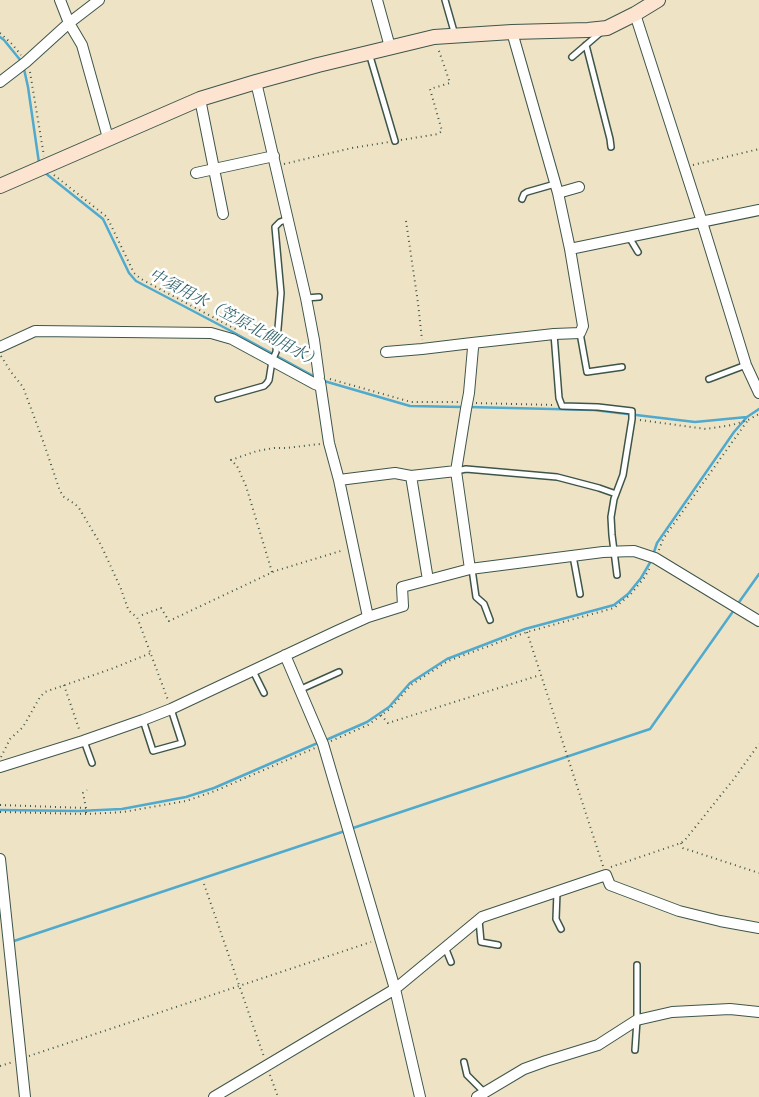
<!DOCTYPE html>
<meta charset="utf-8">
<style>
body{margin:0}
canvas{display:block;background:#efe3c5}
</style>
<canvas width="759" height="1097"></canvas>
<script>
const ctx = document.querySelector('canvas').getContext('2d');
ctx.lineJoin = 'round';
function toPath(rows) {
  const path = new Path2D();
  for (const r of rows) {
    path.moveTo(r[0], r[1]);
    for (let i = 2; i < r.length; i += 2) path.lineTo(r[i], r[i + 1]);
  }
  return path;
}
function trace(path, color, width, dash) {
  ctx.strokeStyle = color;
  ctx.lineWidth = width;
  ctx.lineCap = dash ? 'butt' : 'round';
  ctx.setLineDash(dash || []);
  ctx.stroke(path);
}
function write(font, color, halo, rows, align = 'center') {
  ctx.font = font + ' "Sorts Mill Goudy","Noto Serif JP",serif';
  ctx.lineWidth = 5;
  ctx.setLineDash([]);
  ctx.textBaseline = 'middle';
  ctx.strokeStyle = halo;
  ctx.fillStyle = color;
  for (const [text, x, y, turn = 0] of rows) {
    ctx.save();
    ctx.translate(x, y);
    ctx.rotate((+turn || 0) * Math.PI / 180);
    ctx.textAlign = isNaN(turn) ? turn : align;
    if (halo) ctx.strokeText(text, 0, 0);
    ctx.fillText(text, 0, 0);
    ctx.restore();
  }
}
trace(toPath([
 [0,37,4,40,21,61],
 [24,69,28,87,39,163],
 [44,172,103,219,129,273,136,281,231,331,317,378],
 [324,381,410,406,462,407],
 [469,407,594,410,695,422,747,417,759,409],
 [653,555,657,543,734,432,747,417],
 [737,605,759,574],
 [326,740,367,722,389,707,410,683,447,659,525,629,614,605,628,594,641,578,651,561],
 [0,810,79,811,122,809,186,797,214,788,320,742],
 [350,829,650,729,734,610],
 [11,942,345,831]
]), '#4faacd', 2.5);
const lane = toPath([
 [445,0,455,35],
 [586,45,610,139,611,147],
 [369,53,395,141],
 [572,57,600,33],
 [522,199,524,194,527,192,555,184],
 [629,237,638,252],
 [306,298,319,297],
 [580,333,587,372,622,367],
 [554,334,559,398,562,406,598,407,632,411,632,419,623,475,614,499,611,517,612,535,617,575],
 [709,379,746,365],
 [218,399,264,386,267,383,269,380,272,361,276,352,281,293,275,227,280,222,288,219],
 [456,471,466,469,557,477,599,488,616,494],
 [573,556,580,594],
 [472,569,476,597,484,604,490,620],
 [253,671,264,693],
 [299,690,339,672],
 [143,720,153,751,182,743,171,709],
 [84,741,92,763],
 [557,892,556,919,561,929],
 [479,920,481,942,498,945],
 [445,947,451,962],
 [635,1050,637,1020,637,965],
 [464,1062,467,1075,485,1093]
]);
const street = toPath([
 [60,0,69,23,82,45,108,138],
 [377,0,390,47],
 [635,14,702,222,746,365,759,393],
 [0,82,26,62,69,23,99,0],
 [256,82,306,298,314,340,319,377],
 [200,99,223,214],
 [196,173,274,156],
 [558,193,579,187],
 [570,249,759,210],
 [0,347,35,331,211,333,232,339,315,384,320,386],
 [386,352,422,349,472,343],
 [320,382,329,443,339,480,368,617],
 [411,476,428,580],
 [339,480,395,473,411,476,456,471],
 [470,569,456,471,466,409,469,393,473,348,472,343,554,334,580,333,583,326,570,249,558,193,512,32],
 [285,655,323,744,395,989,420,1097],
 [0,767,83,741,143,720,171,709,337,631,368,617,403,606,402,587,470,569,603,552,634,551,655,558,759,621],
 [0,859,25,1097],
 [214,1097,395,989,482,917,606,875,610,885,679,911,720,921,759,928],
 [477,1097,524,1069,546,1061,598,1045,637,1020,672,1012,730,1009,759,1012]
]);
const secondary = toPath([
 [0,186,200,99,256,82,318,65,434,37,512,32,588,30,607,28,635,14,658,0]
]);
trace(lane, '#3e564a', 8);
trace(street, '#3e564a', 12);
trace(secondary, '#3e564a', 16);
trace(toPath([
 [0,33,12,44,21,55],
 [30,72,44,156],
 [401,140,438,134,442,131,430,89,450,83,438,48],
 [284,164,352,148,389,142],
 [693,165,759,149],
 [54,175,107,217,134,273,141,279,237,330],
 [406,221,418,303,422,340],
 [1,356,11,372,23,387,42,438,60,491,64,497,75,504,79,508,101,545,121,589,128,609,131,613,137,617,168,700],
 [330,379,411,402,459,402],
 [476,403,554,405],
 [640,420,706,429,732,425,748,420,759,414],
 [659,550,663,539,748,420],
 [272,572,246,486,237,466,231,460,257,451,274,448,286,448,320,444],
 [142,615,161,608,169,621,275,571,344,550],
 [527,632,603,866],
 [64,685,80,732],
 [381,715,388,723,540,675],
 [331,741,368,725,391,708,411,685,448,661,527,632,614,608,630,595,644,578,651,566],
 [1,757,10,739,23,727,40,697,45,692,111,669,151,653],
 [0,805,86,808],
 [0,812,86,814,123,812,186,801,215,791,315,748],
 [86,813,86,808,83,793,87,790],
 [681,843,683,848,759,873],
 [611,867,681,843,685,840,733,780,759,744],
 [204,884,264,1057],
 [29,1056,371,942],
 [0,1066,13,1062],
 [270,1075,278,1097]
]), '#3e564a', 2, [1, 4]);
trace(lane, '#fff', 5);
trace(street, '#fff', 10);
trace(secondary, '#fde4d1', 14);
write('italic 16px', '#30636a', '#fff', [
 ["中須用水（笠原北側用水）",234,320,28]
]);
</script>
